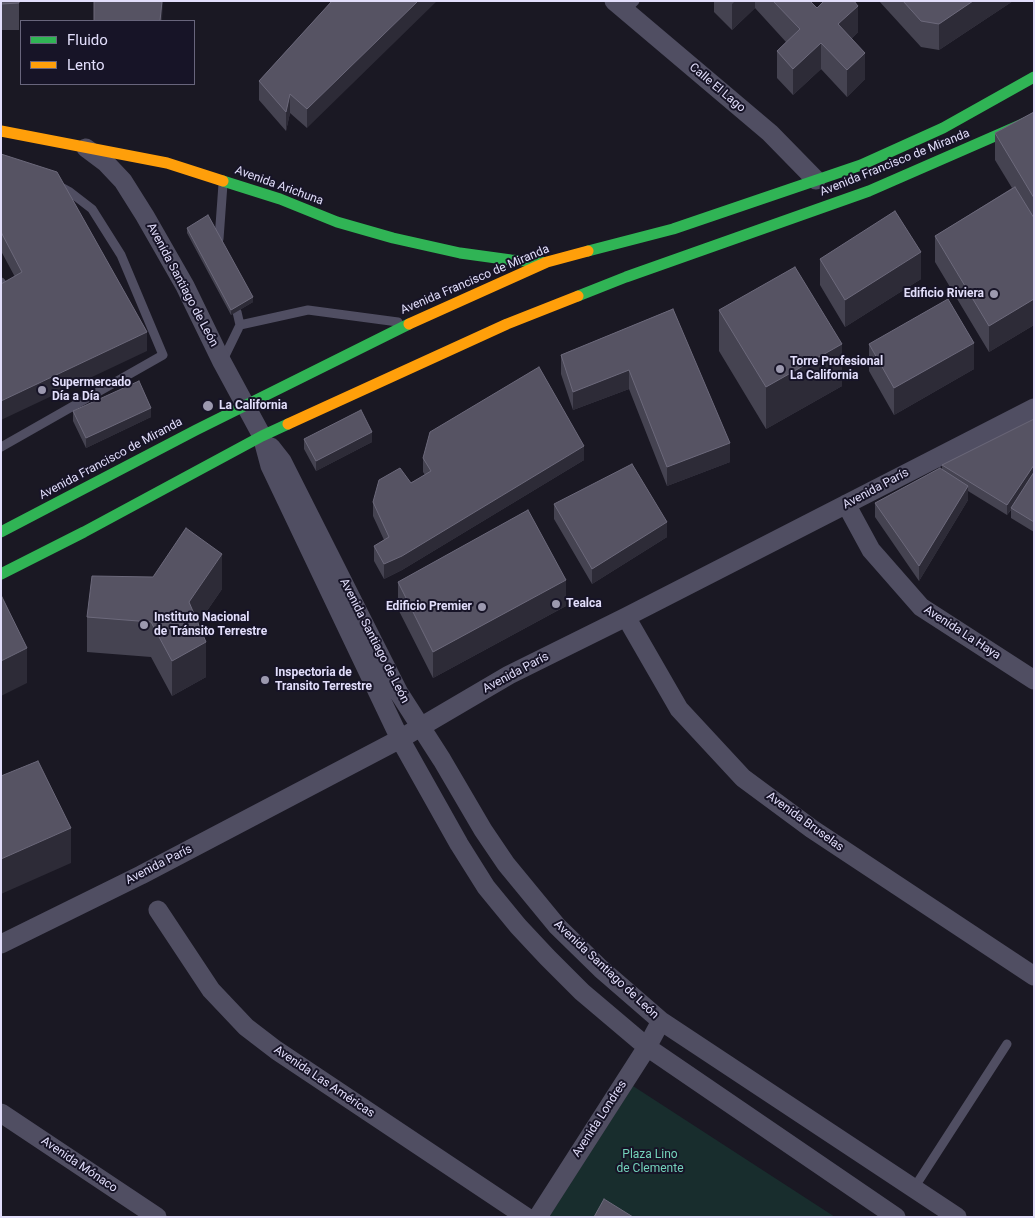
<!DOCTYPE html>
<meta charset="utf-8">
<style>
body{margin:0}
#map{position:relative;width:1035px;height:1218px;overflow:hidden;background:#1a1823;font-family:Roboto,sans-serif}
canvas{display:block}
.frame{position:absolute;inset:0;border:2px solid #e2defb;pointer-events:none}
.legend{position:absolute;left:20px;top:20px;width:175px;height:65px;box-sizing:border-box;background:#171427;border:1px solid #68657c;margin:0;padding:6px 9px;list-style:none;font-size:15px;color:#e2defb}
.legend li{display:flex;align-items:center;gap:10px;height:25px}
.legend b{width:25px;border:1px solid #68657c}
</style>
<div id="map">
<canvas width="1035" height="1218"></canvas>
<div class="frame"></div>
<ul class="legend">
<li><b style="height:6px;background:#30b455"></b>Fluido</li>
<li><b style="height:6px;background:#ff9f0a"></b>Lento</li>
</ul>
</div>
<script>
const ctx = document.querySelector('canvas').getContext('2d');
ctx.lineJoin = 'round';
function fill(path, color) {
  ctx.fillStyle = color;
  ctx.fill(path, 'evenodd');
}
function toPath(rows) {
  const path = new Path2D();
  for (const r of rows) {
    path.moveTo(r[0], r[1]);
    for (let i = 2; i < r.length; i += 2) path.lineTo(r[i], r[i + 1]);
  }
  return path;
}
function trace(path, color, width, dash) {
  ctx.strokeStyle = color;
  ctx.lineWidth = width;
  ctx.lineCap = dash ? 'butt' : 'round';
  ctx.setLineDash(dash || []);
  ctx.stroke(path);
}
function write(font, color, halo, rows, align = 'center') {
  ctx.font = font + ' Roboto,sans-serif';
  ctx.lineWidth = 4;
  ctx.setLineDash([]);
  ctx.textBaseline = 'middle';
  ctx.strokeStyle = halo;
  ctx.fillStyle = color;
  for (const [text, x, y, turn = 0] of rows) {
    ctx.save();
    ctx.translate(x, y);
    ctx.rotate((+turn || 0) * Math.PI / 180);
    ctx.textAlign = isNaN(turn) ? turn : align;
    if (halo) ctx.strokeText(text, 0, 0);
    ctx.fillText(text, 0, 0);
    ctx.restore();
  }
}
fill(toPath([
 [633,1086,835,1217,549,1217]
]), '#182d2d');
trace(toPath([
 [625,11,635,1],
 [219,239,223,184],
 [1,282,3,285,1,287],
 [240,325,308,310,398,322],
 [222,362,240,325,237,312],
 [1,447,163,355,121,255,92,209,70,192,59,186],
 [914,1188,1007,1044]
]), '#504e62', 9);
trace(toPath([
 [614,1,770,133,816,180],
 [86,148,106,163,123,181,145,216,185,286,222,362,262,436,270,466,400,739,459,844,486,887,518,926,547,957,582,992,647,1047,896,1217],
 [271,447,282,461,399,693,442,760,483,830,506,864,557,926,601,969,661,1021,957,1217],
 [846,504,871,550,921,607,1034,680],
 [626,617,679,709,743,778,812,829,1034,976],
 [158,910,211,990,246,1027,276,1050,526,1217],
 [1,944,141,875,400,739,509,675,626,617,1034,408],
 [1,1113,157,1217],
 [538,1217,647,1047,661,1021]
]), '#504e62', 19);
trace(toPath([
 [223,181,280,199,337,222,393,238,460,253,511,260,542,262],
 [588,251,673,229,861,165,943,128,1034,77],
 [578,296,626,277,869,191,1034,119],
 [1,532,196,430,409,324],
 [1,574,84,532,262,436,288,424]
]), '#30b455', 11);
trace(toPath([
 [1,131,167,163,223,181],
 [409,324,547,262,588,251],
 [288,424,507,324,578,296]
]), '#ff9f0a', 11);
fill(toPath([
 [1,1,19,1,19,30,1,30],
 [332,1,307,128,290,113,286,131,259,100,259,81],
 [714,1,810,1,817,8,858,32,852,38,865,79,847,97,821,69,793,95,777,78,777,51,786,42,755,8,732,30,714,12],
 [879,1,1013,1,939,50,921,47],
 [1034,112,1034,325,989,352,935,262,935,236,1012,188,995,160,995,133],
 [1,154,147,351,15,277,1,251],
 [187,228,253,302,231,315,187,233],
 [820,259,921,279,845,327,820,285],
 [673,309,730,462,667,486,629,389,573,410,561,374,561,355],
 [719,310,842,386,766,429,719,351],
 [869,344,974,369,894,415,869,371],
 [73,411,151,417,86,448,73,421],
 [1034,419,1034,532,1011,518,1011,510,1007,515,968,491,968,500,919,581,875,517,875,503,942,470,942,465],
 [304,439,372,442,316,471,304,449],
 [423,458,584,460,402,570,384,579,374,561,374,546,384,540,373,516,373,502,425,475,423,472],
 [554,504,667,537,592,584,554,519],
 [398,582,566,606,433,678,398,609],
 [222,589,198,624,206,677,172,696,151,657,87,652,87,617]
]), '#454351');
fill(toPath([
 [162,1,163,1,162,21,160,21],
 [418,1,437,1,307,128,307,109],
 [735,1,755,1,755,8,732,30,732,4],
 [973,1,1013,1,939,50,939,24],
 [858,6,858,32,838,51,838,24],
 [821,43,821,69,793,95,793,69],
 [865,53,865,79,847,97,847,70],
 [290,94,290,113,286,131,286,112],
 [921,252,921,279,845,327,845,300],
 [253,297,253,302,231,315,231,310],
 [1034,299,1034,325,989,352,989,326],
 [147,332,147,351,1,420,1,401],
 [974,343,974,369,894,415,894,388],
 [842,344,842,386,766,429,766,387],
 [629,370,629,389,573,410,573,392],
 [151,408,151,417,86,448,86,438],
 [372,432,372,442,316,471,316,461],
 [730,443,730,462,667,486,667,467],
 [584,446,584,460,402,570,384,579,384,564],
 [1034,465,1034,475,1007,515,1007,505],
 [968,486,968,500,919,581,919,566],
 [667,522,667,537,592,584,592,569],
 [222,554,222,589,189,637,189,602],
 [566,580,566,606,433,678,433,652],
 [206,642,206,677,172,696,172,661],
 [27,648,27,683,1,696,1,661],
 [71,828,71,863,1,894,1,859]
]), '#2d2b37');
const building = toPath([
 [1,1,19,1,19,3,1,4,1,1],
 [94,1,162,1,160,21,94,21,94,1],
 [332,1,418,1,307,109,290,94,286,112,259,81,332,1],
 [773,1,810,1,817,8,824,1,854,1,858,6,838,24,865,53,847,70,821,43,793,69,777,51,800,29,773,1],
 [903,1,973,1,939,24,921,21,903,1],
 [1034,112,1034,198,995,133,1034,112],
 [1,154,57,172,147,332,1,401,1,284,22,272,1,232,1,154],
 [1015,187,1034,218,1034,299,989,326,935,236,1015,187],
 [895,211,921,252,845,300,820,259,895,211],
 [208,215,253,297,231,310,187,228,208,215],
 [795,267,842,344,766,387,719,310,795,267],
 [948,299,974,343,894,388,869,344,948,299],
 [673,309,730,443,667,467,629,370,573,392,561,355,673,309],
 [539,367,584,446,402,556,384,564,374,546,389,537,373,502,379,480,400,468,411,483,431,471,423,458,430,432,539,367],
 [139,381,151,408,86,438,73,411,139,381],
 [361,410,372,432,316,461,304,439,361,410],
 [1034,419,1034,465,1007,505,942,465,1034,419],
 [632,464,667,522,592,569,554,504,632,464],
 [940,468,968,486,919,566,875,503,940,468],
 [1034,472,1034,522,1011,508,1034,472],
 [528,510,566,580,433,652,398,582,528,510],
 [186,528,222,554,189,602,206,642,172,661,151,622,87,617,92,576,153,577,186,528],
 [1,595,27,648,1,661,1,595],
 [38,761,71,828,1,859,1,776,38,761],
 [604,1199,633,1217,594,1217,604,1199]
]);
fill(building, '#565363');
trace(building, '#6c697b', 1);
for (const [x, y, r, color] of [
 [994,294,5,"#9c99af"],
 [780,369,5,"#9c99af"],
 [42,390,5,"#9c99af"],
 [208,406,6,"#9c99af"],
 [556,604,5,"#9c99af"],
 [482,607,5,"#9c99af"],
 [144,625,5,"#9c99af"],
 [265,680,5,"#9c99af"]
]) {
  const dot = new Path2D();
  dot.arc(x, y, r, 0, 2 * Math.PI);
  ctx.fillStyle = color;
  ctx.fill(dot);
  trace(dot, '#171427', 2);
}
write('12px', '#e2defb', '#171427', [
 ["Calle El Lago",717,88,40],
 ["Avenida Francisco de Miranda",895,163,-22],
 ["Avenida Arichuna",279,186,20],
 ["Avenida Francisco de Miranda",475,280,-23],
 ["Avenida Santiago de León",182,285,62],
 ["Avenida Francisco de Miranda",111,459,-28],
 ["Avenida París",876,489,-28],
 ["Avenida La Haya",962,633,33],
 ["Avenida Santiago de León",374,641,63],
 ["Avenida París",516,673,-28],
 ["Avenida Bruselas",805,822,36],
 ["Avenida París",159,865,-27],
 ["Avenida Santiago de León",606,970,43],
 ["Avenida Las Américas",324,1082,34],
 ["Avenida Londres",600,1119,-57],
 ["Avenida Mónaco",79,1165,34]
]);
write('bold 12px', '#e2defb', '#171427', [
 ["Edificio Riviera",984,294,"right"],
 ["Torre Profesional",790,362],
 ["La California",790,376],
 ["Supermercado",52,383],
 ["Día a Día",52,397],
 ["La California",219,406],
 ["Tealca",566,604],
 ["Edificio Premier",472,607,"right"],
 ["Instituto Nacional",154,618],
 ["de Tránsito Terrestre",154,632],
 ["Inspectoria de",275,673],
 ["Transito Terrestre",275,687]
], 'left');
write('12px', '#73d2ba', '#171427', [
 ["Plaza Lino",650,1155],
 ["de Clemente",650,1169]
]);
</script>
